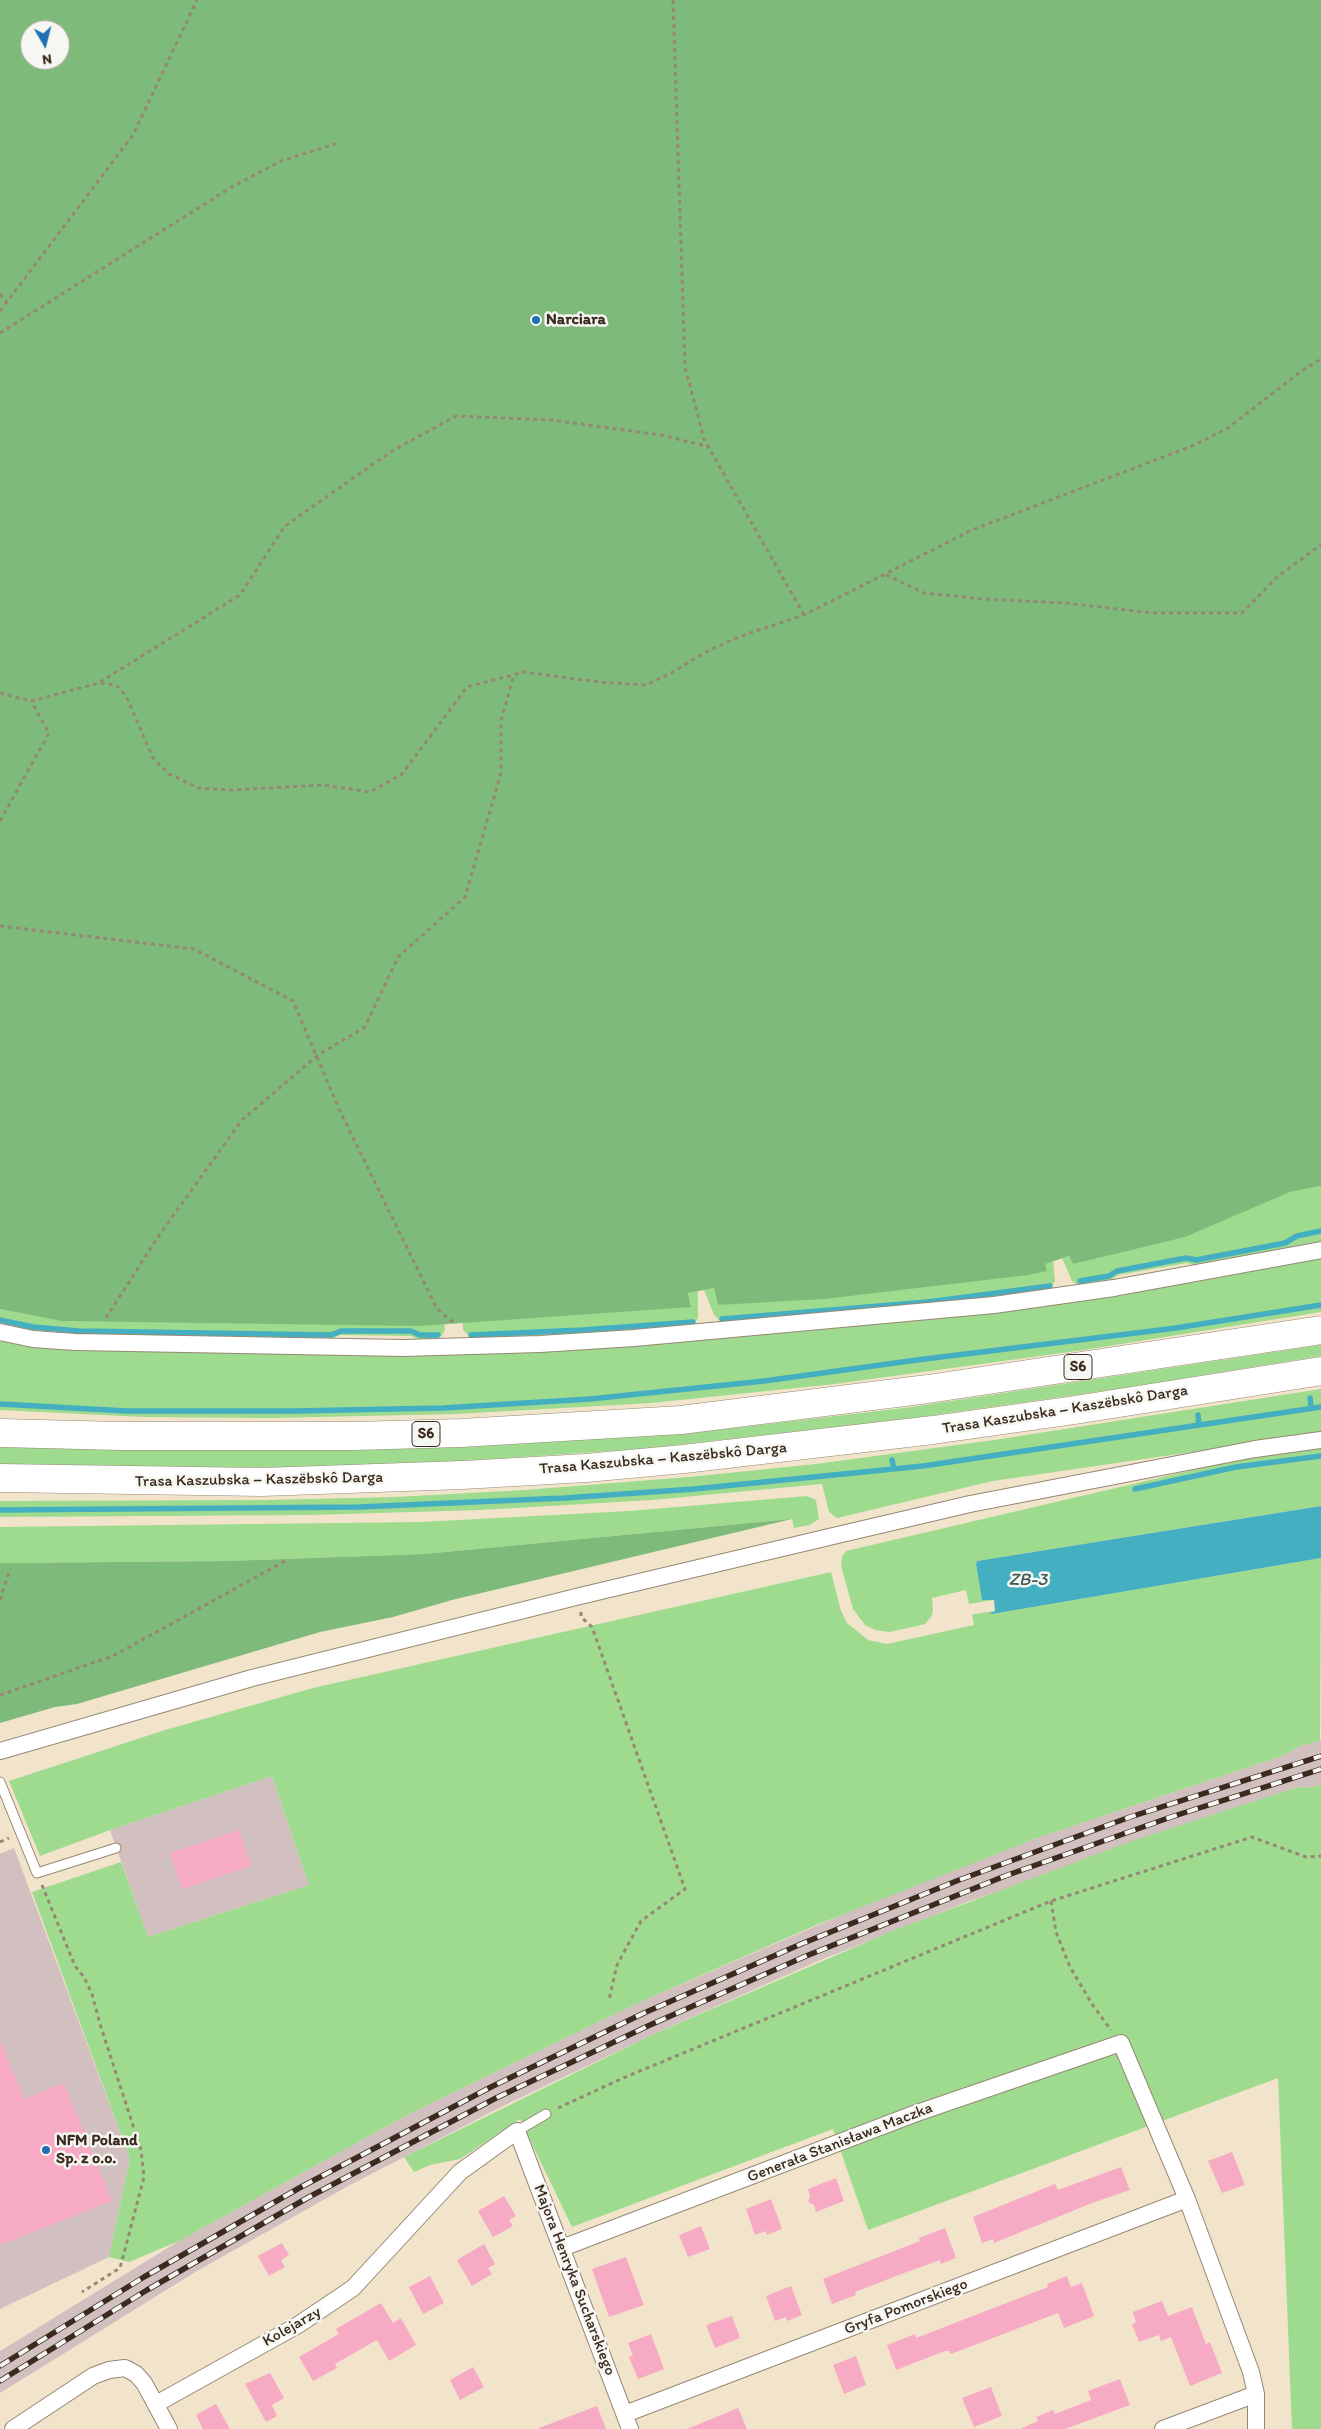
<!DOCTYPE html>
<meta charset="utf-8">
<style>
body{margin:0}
#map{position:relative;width:1321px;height:2429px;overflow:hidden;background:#f2e4cb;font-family:Itim,sans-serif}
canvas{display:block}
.north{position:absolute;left:20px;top:20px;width:50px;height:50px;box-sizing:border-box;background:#f6f6f2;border:1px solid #aba49d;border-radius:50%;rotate:172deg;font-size:14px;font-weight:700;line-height:20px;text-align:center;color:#3b2a1e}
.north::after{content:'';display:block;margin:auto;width:18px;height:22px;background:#1f6fb2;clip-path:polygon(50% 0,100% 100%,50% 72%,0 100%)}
</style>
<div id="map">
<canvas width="1321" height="2429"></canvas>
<div class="north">N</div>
</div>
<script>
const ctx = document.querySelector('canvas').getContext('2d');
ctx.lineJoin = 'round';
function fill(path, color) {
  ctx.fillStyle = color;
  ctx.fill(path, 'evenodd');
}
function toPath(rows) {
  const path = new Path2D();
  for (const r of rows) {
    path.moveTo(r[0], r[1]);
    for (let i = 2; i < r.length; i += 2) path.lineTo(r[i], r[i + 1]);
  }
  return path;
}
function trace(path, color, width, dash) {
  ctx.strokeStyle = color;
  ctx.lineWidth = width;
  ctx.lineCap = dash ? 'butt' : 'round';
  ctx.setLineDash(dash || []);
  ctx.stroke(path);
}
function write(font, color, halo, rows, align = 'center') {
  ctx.font = font + ' Itim,sans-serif';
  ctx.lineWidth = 5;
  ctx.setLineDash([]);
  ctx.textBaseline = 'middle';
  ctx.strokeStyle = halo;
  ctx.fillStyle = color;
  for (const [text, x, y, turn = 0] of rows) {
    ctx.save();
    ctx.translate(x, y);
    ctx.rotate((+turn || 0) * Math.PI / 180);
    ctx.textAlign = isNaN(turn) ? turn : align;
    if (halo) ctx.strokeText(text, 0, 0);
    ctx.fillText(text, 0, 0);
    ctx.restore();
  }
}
fill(toPath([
 [1321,1740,1321,1784,1314,1787,1295,1788,967,1902,818,1961,654,2034,501,2107,350,2185,197,2271,0,2393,0,2351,179,2241,409,2114,640,2002,886,1896,1037,1838,1282,1756,1302,1745],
 [272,1776,309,1885,148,1937,110,1830],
 [14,1848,130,2159,109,2257,0,2309,0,1854]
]), '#d2bfc0');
fill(toPath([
 [1321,1186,1321,1243,1197,1266,1187,1263,1118,1275,1110,1281,1079,1286,1072,1281,1062,1258,1069,1256,1073,1264,1290,1192],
 [1321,1257,1321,1312,1084,1350,835,1384,651,1403,457,1414,270,1418,144,1417,0,1410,0,1339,642,1344,962,1316],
 [1053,1261,1055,1281,1049,1290,722,1323,714,1315,704,1290,714,1288,718,1305,1046,1270,1044,1264],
 [698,1291,698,1318,695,1322,688,1326,581,1334,471,1338,463,1330,463,1322,691,1306,688,1293],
 [0,1309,62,1321,444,1323,445,1329,443,1334,437,1339,420,1340,411,1336,340,1335,331,1339,94,1334,33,1330,10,1325,0,1322],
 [1321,1345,1321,1356,1118,1389,906,1419,641,1449,462,1461,306,1467,155,1468,0,1464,0,1447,163,1450,373,1449,532,1443,691,1433,904,1408],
 [1321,1389,1321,1433,1198,1454,1192,1452,993,1481,837,1518,829,1512,822,1484,652,1500,481,1510,310,1515,0,1517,0,1501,266,1500,395,1497,525,1490,689,1477,816,1464,994,1440],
 [1321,1447,1321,1506,977,1561,976,1564,982,1600,994,1600,969,1604,966,1590,932,1598,933,1611,931,1617,925,1624,917,1626,889,1632,875,1630,865,1625,853,1609,841,1566,842,1557,846,1551,1227,1462],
 [807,1496,816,1500,819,1519,810,1525,794,1528,792,1519,424,1554,227,1561,0,1563,0,1527,421,1522,629,1511],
 [1321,1558,1320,1741,1302,1745,1282,1756,1037,1838,814,1926,640,2002,409,2114,179,2241,129,2262,109,2257,130,2159,32,1892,121,1862,148,1937,309,1885,272,1776,110,1830,40,1856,9,1781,165,1730,313,1688,831,1572,841,1611,847,1623,868,1640,887,1644,974,1625,972,1615,974,1614,996,1611,990,1613,992,1614],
 [1321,1784,1321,2429,1292,2429,1278,2078,868,2230,833,2129,572,2227,520,2119,460,2159,430,2165,414,2172,404,2157,654,2034,892,1931,1132,1841,1295,1788,1314,1787]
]), '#9edb8f');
fill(toPath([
 [0,0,1321,0,1321,1186,1290,1192,1185,1237,1073,1264,1069,1256,1045,1264,1047,1271,1028,1275,824,1299,718,1305,714,1288,688,1293,691,1307,419,1326,61,1321,0,1309],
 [30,30,60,30,60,60,30,60],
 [792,1519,452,1600,393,1617,320,1632,77,1704,55,1707,0,1723,0,1563,227,1561,424,1554]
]), '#7ebb7a');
fill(toPath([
 [1321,1506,1321,1558,992,1614,989,1613,995,1611,994,1600,982,1600,976,1564,977,1561]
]), '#43afc0');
trace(toPath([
 [1080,1281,1109,1276,1117,1271,1186,1258,1196,1260,1285,1243,1297,1236,1321,1231],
 [722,1319,928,1302,1050,1286],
 [0,1320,33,1327,79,1331,331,1335,341,1331,411,1331,420,1335,438,1335],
 [471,1335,582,1330,693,1322],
 [1310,1398,1311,1406],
 [0,1404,127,1411,295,1411,443,1408,590,1399,764,1381,917,1360,1176,1328,1321,1305],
 [1198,1415,1199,1425],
 [892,1460,894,1469],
 [1135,1489,1236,1467,1321,1456],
 [0,1510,359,1507,565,1498,694,1489,923,1466,1321,1407]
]), '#43afc0', 5.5);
fill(toPath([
 [239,1830,251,1866,182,1889,170,1853],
 [0,2040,24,2099,64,2083,112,2201,0,2245],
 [1232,2152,1245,2185,1222,2193,1208,2161],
 [1121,2167,1130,2190,1092,2203,994,2243,993,2239,982,2243,973,2217,1055,2184,1058,2190],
 [836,2178,844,2201,816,2212,814,2205,808,2202,810,2196,808,2189],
 [504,2196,516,2216,509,2220,513,2226,493,2237,478,2211],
 [771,2199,782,2229,767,2235,766,2231,755,2235,746,2209],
 [701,2226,710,2249,688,2257,679,2235],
 [945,2228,956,2258,941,2264,940,2260,896,2276,855,2292,856,2295,832,2304,823,2279,920,2241,919,2238],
 [282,2243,289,2255,281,2260,285,2267,269,2276,258,2256],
 [484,2244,495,2264,488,2268,492,2274,472,2286,457,2260],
 [626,2257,644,2305,609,2317,592,2269],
 [430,2276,444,2303,423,2314,409,2287],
 [1067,2276,1071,2287,1082,2283,1094,2316,1064,2328,1058,2313,951,2354,949,2351,945,2351,896,2370,887,2345,915,2334,916,2338,1048,2287,1047,2284],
 [791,2286,802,2315,787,2321,786,2317,775,2321,766,2296],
 [1162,2301,1168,2316,1192,2307,1206,2344,1210,2342,1222,2373,1190,2386,1171,2337,1161,2341,1159,2335,1139,2342,1132,2324,1136,2322,1133,2312],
 [381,2303,393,2323,401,2318,416,2345,389,2361,377,2340,335,2364,337,2368,313,2381,299,2357,339,2334,336,2329],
 [732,2316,740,2338,715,2348,706,2325],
 [651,2334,664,2369,638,2379,629,2357,633,2355,628,2343],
 [856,2356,866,2385,844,2394,833,2365],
 [473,2367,484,2387,460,2400,450,2380],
 [270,2373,284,2398,272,2405,277,2416,266,2422,245,2384],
 [1120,2379,1130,2405,1065,2429,1020,2429,1038,2421,1036,2417,1053,2410,1055,2414,1091,2400,1088,2391],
 [991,2387,1002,2416,974,2427,962,2398],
 [216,2404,230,2429,203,2429,196,2415],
 [597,2406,606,2429,539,2429,539,2428],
 [738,2408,747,2429,687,2429]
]), '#f7aac4');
const service = toPath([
 [0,1782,37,1873,116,1848],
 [517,2131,546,2114]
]);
const minor = toPath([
 [0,1332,33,1339,75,1342,403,1348,540,1344,634,1338,994,1305,1114,1288,1321,1250],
 [0,1751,252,1678,580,1596,829,1537,970,1504,1255,1449,1321,1440],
 [562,2248,914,2114,1121,2043,1187,2199,1251,2372,1256,2394,1256,2429],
 [156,2404,298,2325,353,2288,460,2172,517,2131,630,2429],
 [625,2414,1187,2199],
 [13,2429,93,2376,109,2370,125,2368,136,2374,144,2383,169,2429],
 [1163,2429,1256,2394]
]);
const motorway = toPath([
 [0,1433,120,1436,354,1436,461,1433,681,1420,928,1389,1321,1330],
 [0,1478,262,1482,463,1475,586,1468,684,1459,933,1430,1075,1410,1321,1371]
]);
trace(service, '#968774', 11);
trace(minor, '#968774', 18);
trace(motorway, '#968774', 29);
trace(toPath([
 [673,0,685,367,704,439,804,615],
 [0,294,7,302],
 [0,311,133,135,197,0],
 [0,333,230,188,281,161,338,143],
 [886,575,924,593,983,599,1065,603,1153,613,1242,613,1278,576,1321,545],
 [100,682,240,595,285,526,392,451,456,416,551,420,661,435,710,447],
 [0,693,31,701,99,683,116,685,126,696,153,758,169,774,199,788,231,790,323,785,370,792,402,774,467,687,524,672,599,682,646,685,671,673,706,652,741,636,804,615,972,530,1192,446,1228,428,1300,372,1321,359],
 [0,821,49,733,31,701],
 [0,926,194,949,293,1001,339,1109,437,1309,454,1323],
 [106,1318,158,1237,242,1120,318,1055,365,1027,398,957,465,897,501,773,501,721,514,674],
 [0,1600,10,1569],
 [581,1612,581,1617,592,1627,685,1889,641,1921,617,1965,609,2000],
 [0,1695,113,1656,285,1561],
 [0,1842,9,1838],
 [42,1885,75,1966,84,1977,92,1994,100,2024,141,2150,144,2177,120,2268,82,2292],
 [1051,1901,1056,1932,1070,1967,1092,2004,1111,2030],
 [558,2108,623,2078,1051,1901,1252,1837,1306,1857,1321,1856]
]), '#968774', 3, [4, 4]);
trace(service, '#fff', 9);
trace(minor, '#fff', 16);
trace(motorway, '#fff', 28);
const rail = toPath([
 [0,2366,144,2277,301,2187,491,2087,644,2013,801,1944,959,1880,1130,1817,1321,1756],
 [0,2381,147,2290,309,2197,496,2098,650,2025,806,1956,1005,1876,1171,1817,1321,1769]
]);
trace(rail, '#3b2a1e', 5.5);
trace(rail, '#f6f6f2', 4, [11]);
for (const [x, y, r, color] of [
 [536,320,5,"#1f6fb2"],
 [46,2150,5,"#1f6fb2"]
]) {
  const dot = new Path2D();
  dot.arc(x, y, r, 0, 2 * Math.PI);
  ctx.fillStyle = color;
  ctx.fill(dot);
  trace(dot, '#f6f6f2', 2);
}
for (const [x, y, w] of [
 [1078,1367,28],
 [426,1434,28]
]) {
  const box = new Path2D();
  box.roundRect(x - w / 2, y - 12.5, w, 25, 4);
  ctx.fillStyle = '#f6f6f2';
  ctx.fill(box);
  trace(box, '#3b2a1e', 1);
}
write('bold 15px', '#3b2a1e', null, [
 ["S6",1078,1367],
 ["S6",426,1434]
]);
write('bold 16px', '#3b2a1e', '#f6f6f2', [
 ["Narciara",546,320],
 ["NFM Poland",56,2141],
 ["Sp. z o.o.",56,2159]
], 'left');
write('16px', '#3b2a1e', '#f6f6f2', [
 ["Trasa Kaszubska – Kaszëbskô Darga",1065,1410,-9],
 ["Trasa Kaszubska – Kaszëbskô Darga",663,1459,-5],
 ["Trasa Kaszubska – Kaszëbskô Darga",259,1480,-1],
 ["Generała Stanisława Maczka",840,2143,-21],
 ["Majora Henryka Sucharskiego",574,2280,69],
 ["Gryfa Pomorskiego",906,2307,-21],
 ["Kolejarzy",292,2327,-30]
]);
write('italic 18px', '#3e5957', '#f6f6f2', [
 ["ZB-3",1028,1580]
]);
</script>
